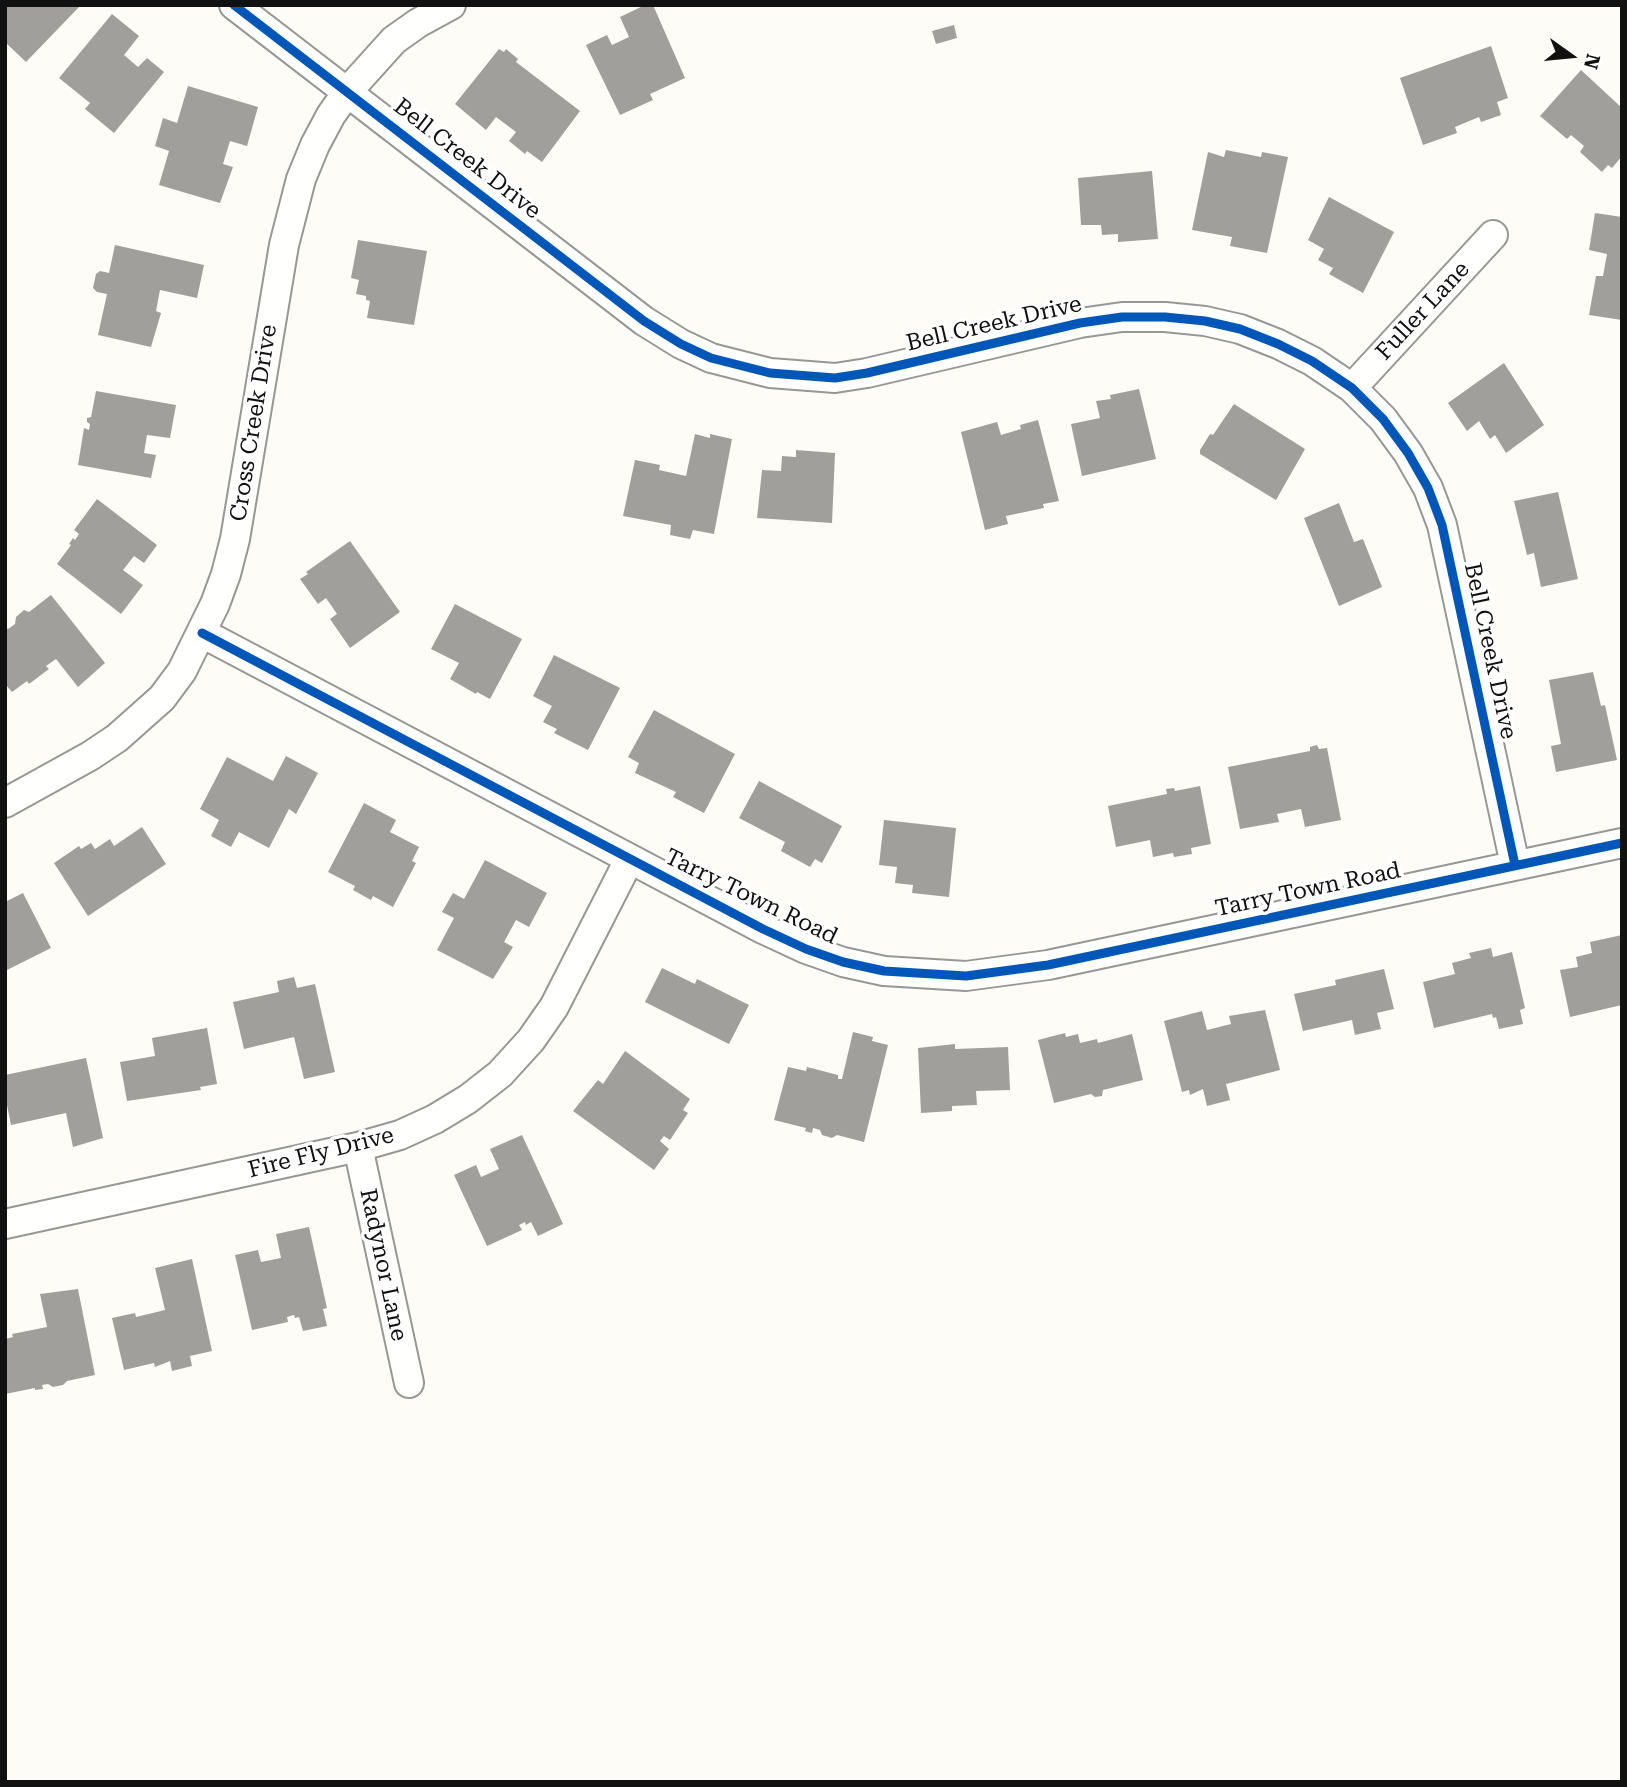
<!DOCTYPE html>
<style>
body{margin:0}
#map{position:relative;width:1627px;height:1787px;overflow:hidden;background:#fdfcf7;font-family:"Roboto Serif",serif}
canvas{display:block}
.frame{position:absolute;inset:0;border:7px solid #111;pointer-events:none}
.north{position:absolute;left:1536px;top:21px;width:70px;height:70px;-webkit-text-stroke:5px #fff;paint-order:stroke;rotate:105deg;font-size:19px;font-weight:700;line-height:28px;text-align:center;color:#111}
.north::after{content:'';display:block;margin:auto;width:24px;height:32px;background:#111;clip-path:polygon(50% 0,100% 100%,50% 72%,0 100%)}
</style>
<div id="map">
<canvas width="1627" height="1787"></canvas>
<div class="frame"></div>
<div class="north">N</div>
</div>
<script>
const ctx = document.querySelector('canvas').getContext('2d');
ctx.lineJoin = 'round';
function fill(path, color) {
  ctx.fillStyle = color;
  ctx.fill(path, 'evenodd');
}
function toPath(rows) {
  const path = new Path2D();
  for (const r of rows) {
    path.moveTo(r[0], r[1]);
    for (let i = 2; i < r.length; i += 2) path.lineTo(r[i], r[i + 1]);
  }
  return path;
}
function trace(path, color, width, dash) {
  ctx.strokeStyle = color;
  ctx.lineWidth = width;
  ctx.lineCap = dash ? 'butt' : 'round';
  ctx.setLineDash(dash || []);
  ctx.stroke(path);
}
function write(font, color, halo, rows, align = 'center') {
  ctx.font = font + ' "Roboto Serif",serif';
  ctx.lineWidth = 7;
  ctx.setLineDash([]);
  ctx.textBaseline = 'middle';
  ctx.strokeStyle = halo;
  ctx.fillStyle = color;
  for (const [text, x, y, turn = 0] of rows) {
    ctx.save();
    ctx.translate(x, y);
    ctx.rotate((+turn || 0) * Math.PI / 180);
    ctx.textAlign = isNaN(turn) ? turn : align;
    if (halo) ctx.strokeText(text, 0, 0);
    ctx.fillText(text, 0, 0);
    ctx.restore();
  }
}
fill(toPath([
 [5,5,81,5,26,62,5,42],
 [645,5,653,5,685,78,650,94,653,100,620,115,586,45,607,35,612,45,629,37,620,17],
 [112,14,139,36,124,55,138,67,147,58,164,72,114,133,85,109,90,103,59,78],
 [954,25,957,38,936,44,932,31],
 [1491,46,1508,98,1497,102,1501,115,1481,122,1479,117,1455,127,1457,133,1423,145,1400,78],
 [499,49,504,52,506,49,518,59,516,62,580,111,542,162,527,151,525,154,509,141,516,132,496,117,486,130,455,104],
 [1581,70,1622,108,1622,156,1612,168,1608,165,1602,172,1580,152,1584,146,1571,135,1567,139,1540,116],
 [188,86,258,107,247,146,230,141,223,164,233,167,220,203,159,185,169,151,155,146,163,118,177,123],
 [1226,150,1261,157,1262,152,1288,157,1267,253,1230,246,1232,237,1192,230,1208,152,1224,157],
 [1152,171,1158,239,1118,242,1118,234,1102,235,1101,225,1081,225,1078,178],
 [1329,197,1394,232,1363,293,1329,274,1333,268,1318,260,1324,249,1308,240],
 [1595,213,1622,217,1622,320,1589,315,1596,276,1603,276,1607,254,1589,250],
 [358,240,427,251,414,325,367,318,370,301,366,300,366,296,356,294,359,280,351,278],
 [115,245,204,265,197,298,160,290,156,311,161,313,151,347,98,335,107,294,97,292,93,288,96,274,100,271,109,273],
 [1504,363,1544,425,1506,453,1495,435,1490,439,1479,421,1467,431,1448,403],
 [1139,389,1156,459,1082,476,1071,424,1100,418,1096,401,1111,399,1110,395],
 [96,391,176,405,170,438,147,435,144,453,156,455,151,478,78,465,84,428,89,430,90,424,87,422,87,418,91,417],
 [1234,404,1305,449,1276,500,1200,454,1200,450,1210,434,1213,435],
 [1038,420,1059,501,1043,504,1044,508,1006,516,1008,524,985,530,961,432,997,422,1001,435,1021,429,1020,425],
 [695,434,710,438,710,434,732,439,714,534,693,530,690,539,670,535,671,525,623,516,635,460,660,465,659,470,686,476],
 [796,450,835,453,832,523,757,518,762,470,781,471,782,456,796,457],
 [1558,492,1578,579,1541,587,1534,553,1527,555,1514,501],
 [97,499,157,545,144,563,134,556,123,570,143,585,121,614,57,564,71,545,69,544,73,538,75,540,79,534,74,530],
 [1339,503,1354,542,1363,539,1382,587,1339,606,1304,518],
 [350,541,400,612,350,648,330,619,337,614,326,598,318,604,300,579,308,574,306,572],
 [51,595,105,663,78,687,56,659,46,666,49,669,29,684,27,681,12,692,5,684,5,628,8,629,15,624,16,617,24,610,29,612],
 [455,604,522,639,490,699,477,692,476,694,450,679,459,663,431,649],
 [554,655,620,688,588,750,554,733,557,729,543,722,552,706,533,696],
 [1593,672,1601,706,1605,705,1617,760,1556,772,1551,746,1561,744,1549,680],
 [654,710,735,754,704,813,673,797,676,792,635,773,639,763,628,757],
 [1317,745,1319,749,1327,748,1341,820,1305,827,1301,809,1277,814,1279,822,1240,829,1228,767,1310,751,1310,747],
 [286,756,318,773,296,814,289,809,269,848,239,832,231,847,211,836,219,820,200,809,227,757,273,781],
 [759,781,842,826,822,863,815,859,810,867,781,851,785,842,739,818],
 [1200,786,1211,844,1191,848,1192,854,1174,857,1173,853,1153,857,1150,840,1116,847,1108,806,1167,794,1166,789,1174,788,1175,791],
 [364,803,396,820,390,832,419,847,412,861,416,863,393,907,373,896,371,900,353,890,355,886,328,872],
 [884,820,956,828,949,897,912,893,913,885,895,883,897,867,879,865],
 [142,827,166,864,88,916,54,863,79,846,81,849,91,843,95,849,110,839,114,846],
 [485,860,547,893,529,927,516,920,504,942,513,947,493,979,437,950,454,918,442,912,453,893,464,899],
 [23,893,51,948,5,971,5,902],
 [1622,935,1622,1005,1570,1017,1560,970,1578,967,1576,957,1592,953,1590,942],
 [1491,948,1493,957,1512,952,1525,1008,1520,1010,1523,1024,1499,1029,1496,1017,1493,1018,1492,1014,1434,1028,1423,982,1455,974,1452,963,1471,958,1469,953],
 [662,968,695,984,697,979,749,1005,729,1044,645,1002],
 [1384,969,1394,1009,1377,1013,1381,1029,1355,1035,1352,1020,1303,1031,1294,994,1336,985,1335,980],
 [294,977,297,988,315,984,335,1072,304,1079,294,1037,244,1049,233,1002,279,992,277,981],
 [1265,1010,1280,1070,1226,1084,1230,1100,1207,1106,1203,1089,1190,1095,1189,1090,1182,1092,1164,1021,1202,1011,1207,1030,1231,1024,1229,1016],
 [207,1028,217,1084,200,1087,201,1090,127,1101,120,1062,155,1056,152,1038],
 [853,1032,873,1037,872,1041,888,1045,864,1142,837,1135,832,1138,822,1135,820,1130,813,1128,812,1133,805,1131,806,1128,774,1120,788,1067,806,1071,807,1067,838,1075,838,1079,842,1079],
 [1065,1033,1066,1037,1078,1034,1080,1043,1097,1039,1098,1043,1132,1034,1143,1080,1103,1090,1102,1096,1095,1097,1091,1094,1054,1103,1038,1040],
 [955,1044,955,1049,1008,1047,1010,1090,976,1091,977,1105,952,1106,952,1111,921,1113,918,1048],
 [625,1051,690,1099,683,1110,688,1113,670,1140,664,1136,660,1141,669,1149,654,1170,573,1111,598,1080,603,1084],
 [86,1058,103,1138,73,1147,66,1113,11,1125,5,1095,5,1075],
 [522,1135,563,1224,538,1236,531,1222,526,1225,525,1222,519,1225,522,1230,487,1246,454,1175,476,1165,481,1177,499,1169,490,1149],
 [309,1227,327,1308,323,1309,327,1326,303,1331,299,1317,295,1318,294,1315,287,1317,288,1322,252,1330,235,1255,258,1250,261,1262,281,1258,276,1234],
 [192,1259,212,1351,190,1356,192,1366,172,1371,170,1361,155,1367,154,1363,124,1370,112,1318,135,1313,136,1317,165,1310,155,1268],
 [78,1289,95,1375,67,1381,63,1385,53,1387,48,1384,42,1385,43,1389,35,1390,35,1388,5,1394,5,1339,13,1337,12,1334,47,1327,40,1294]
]), '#a19f9c');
const minor = toPath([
 [234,5,644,321,681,344,711,358,770,373,835,378,867,373,1080,323,1122,317,1165,317,1205,321,1240,329,1278,344,1312,361,1352,388,1383,419,1408,453,1428,488,1442,525,1515,865],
 [1352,388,1493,235],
 [202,633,763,929,806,949,843,962,884,971,966,976,1048,965,1622,843],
 [5,803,90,756,117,738,162,698,182,671,215,604,226,574,235,539,284,245,301,179,315,145,331,115,348,91,394,40,418,23,451,5],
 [358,1147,409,1383],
 [5,1224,358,1147,400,1135,435,1119,468,1099,500,1074,531,1040,554,1007,629,860]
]);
trace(minor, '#979795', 32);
trace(minor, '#fffffe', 28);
trace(toPath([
 [234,5,644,321,681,344,711,358,770,373,835,378,867,373,1080,323,1122,317,1165,317,1205,321,1240,329,1278,344,1312,361,1352,388,1383,419,1408,453,1428,488,1442,525,1515,865],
 [202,633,763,929,806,949,843,962,884,971,966,976,1048,965,1622,843]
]), '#0057b8', 9);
write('23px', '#111', '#fff', [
 ["Bell Creek Drive",467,159,38],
 ["Fuller Lane",1423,311,-47],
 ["Bell Creek Drive",994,324,-13],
 ["Cross Creek Drive",254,423,-81],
 ["Bell Creek Drive",1490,651,78],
 ["Tarry Town Road",1308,890,-12],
 ["Tarry Town Road",751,897,26],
 ["Fire Fly Drive",321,1153,-14],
 ["Radynor Lane",383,1265,78]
]);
</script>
